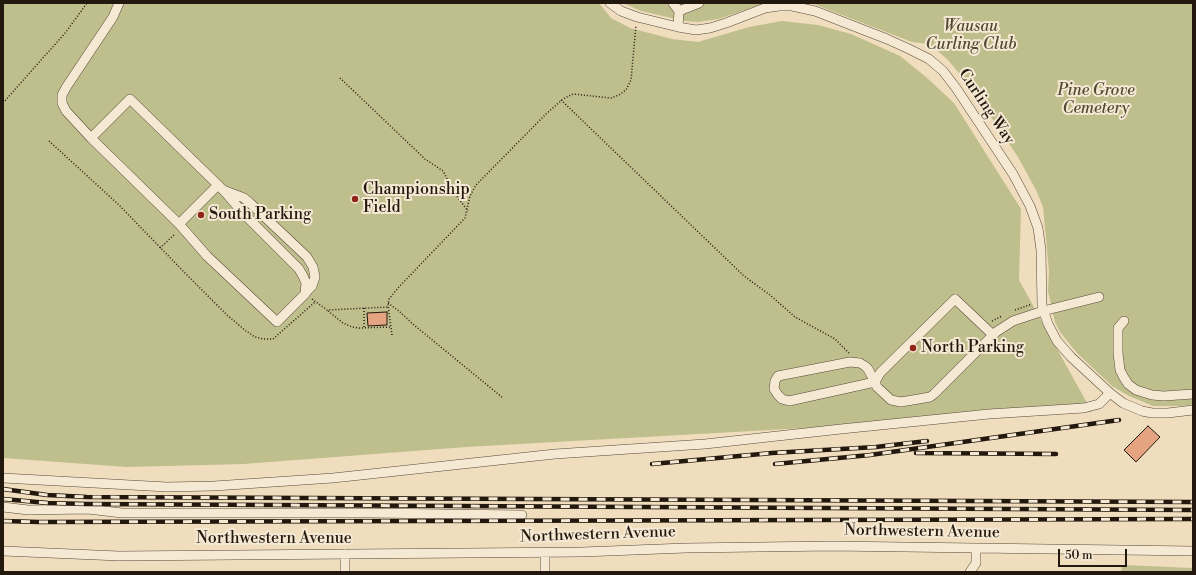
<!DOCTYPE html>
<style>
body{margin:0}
#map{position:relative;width:1196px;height:575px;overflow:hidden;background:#f0ddbd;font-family:"Libre Bodoni",serif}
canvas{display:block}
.frame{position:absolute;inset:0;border:4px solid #22180d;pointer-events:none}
.scale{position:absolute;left:1058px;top:549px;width:69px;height:18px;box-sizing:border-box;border:2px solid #22180d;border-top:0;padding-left:5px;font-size:12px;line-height:14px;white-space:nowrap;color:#22180d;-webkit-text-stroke:3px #f5e9d4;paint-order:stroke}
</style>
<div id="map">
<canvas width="1196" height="575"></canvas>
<div class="frame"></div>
<div class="scale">50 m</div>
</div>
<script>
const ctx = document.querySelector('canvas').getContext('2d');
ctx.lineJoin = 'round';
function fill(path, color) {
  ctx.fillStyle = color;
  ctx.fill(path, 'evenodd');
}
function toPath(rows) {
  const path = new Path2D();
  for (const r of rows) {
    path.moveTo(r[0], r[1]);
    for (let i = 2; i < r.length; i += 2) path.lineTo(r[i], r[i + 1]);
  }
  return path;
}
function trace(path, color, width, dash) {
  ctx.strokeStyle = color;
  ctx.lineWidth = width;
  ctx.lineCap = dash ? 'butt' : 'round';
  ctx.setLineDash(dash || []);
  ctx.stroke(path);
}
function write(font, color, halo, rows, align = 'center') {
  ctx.font = font + ' "Libre Bodoni",serif';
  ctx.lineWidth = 4;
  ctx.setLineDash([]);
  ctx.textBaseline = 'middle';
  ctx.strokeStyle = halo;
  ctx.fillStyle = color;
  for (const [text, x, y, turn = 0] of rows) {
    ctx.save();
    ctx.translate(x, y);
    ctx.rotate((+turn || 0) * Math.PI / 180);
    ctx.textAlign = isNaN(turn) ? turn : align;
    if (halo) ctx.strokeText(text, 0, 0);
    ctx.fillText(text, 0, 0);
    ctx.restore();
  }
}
fill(toPath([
 [3,3,599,3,611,18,630,28,672,39,698,42,749,27,782,21,818,25,851,34,900,56,926,77,954,103,1021,209,1019,280,1092,412,466,447,244,464,127,467,3,458],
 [623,3,765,3,719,19,698,22,685,21,641,11],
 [811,3,1193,3,1193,405,1181,406,1153,406,1129,396,1112,386,1077,353,1060,332,1055,322,1048,291,1049,271,1043,207,1036,190,1018,157,985,108,969,85,948,60,939,52,928,44,912,42],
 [1122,565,1193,568,1193,572,1121,572]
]), '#bfbf8d');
const building = toPath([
 [387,312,387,325,368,326,367,313,387,312],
 [1148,426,1160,437,1136,462,1124,450,1148,426]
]);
fill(building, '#e4a381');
trace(building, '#22180d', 1);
const minor = toPath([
 [610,3,621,11,637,17,678,27,696,30,710,28,726,23,765,8,779,6,792,6,815,11,887,39,909,49,929,59,943,71,956,88,1013,174,1030,206,1038,228,1041,250,1042,306,1048,324,1057,341,1071,357,1110,393,1123,403,1142,411,1152,413,1168,413,1193,410],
 [673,3,679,11,678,27],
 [679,11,699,3],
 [91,138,66,111,62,103,62,95,67,86,113,17,119,3],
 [223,190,244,198,250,203,307,257,313,267,315,277,312,286,308,290,305,294,277,322,207,256,179,224,91,138,130,99,218,185,225,192,244,214,299,269,303,276,306,283,305,294],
 [179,224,218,185],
 [1124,321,1118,328,1118,353,1120,370,1123,376,1128,384,1136,390,1152,395,1164,396,1193,394],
 [993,335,955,299,880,373,875,382,789,401,782,399,778,395,774,389,775,381,778,376,850,362,860,363,865,366,868,369,875,382,877,387,891,400,901,402,930,397,934,394,996,332,1013,321,1043,311,1099,297],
 [3,478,167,487,214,486,333,478,555,454,705,444,841,429,989,414,1084,408,1099,404,1110,393],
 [3,507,28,510,88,509,122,513,370,513,522,515],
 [3,551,119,556,582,552,686,548,832,546,1193,551],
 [345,554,345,572],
 [545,572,545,553],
 [970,572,976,563,976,548]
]);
trace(minor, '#564939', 10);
trace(toPath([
 [340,78,425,159,443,171,456,195,468,211],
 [561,100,744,276,770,295,795,317,835,339,849,353],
 [3,103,66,32,87,3],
 [49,141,119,205,183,271,227,315,246,331,255,337,263,339,273,339,315,302],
 [160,248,175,234],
 [312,299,327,310,388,307],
 [388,303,399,311,414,325,503,398],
 [364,308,364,328],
 [1015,310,1032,304],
 [328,311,343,323,352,327,359,328,391,327],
 [992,321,1002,316],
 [392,335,388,305,389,299,398,288,465,218,470,196,476,185,546,114,563,99,573,94,611,98,619,95,626,90,631,80,636,25]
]), '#22180d', 1.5, [1, 2]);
trace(minor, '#f5e9d4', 9);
const rail = toPath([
 [916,453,1056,454],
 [652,464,772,453,876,447,927,441],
 [775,464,870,455,1119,420],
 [3,489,47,495,87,497,1193,502],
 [3,499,48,503,87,504,1193,510],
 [3,521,39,522,1193,519]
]);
trace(rail, '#22180d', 4.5);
trace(rail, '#f5e9d4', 3, [9]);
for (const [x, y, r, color] of [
 [355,199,4,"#8f2418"],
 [201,215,4,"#8f2418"],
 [913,348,4,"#8f2418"]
]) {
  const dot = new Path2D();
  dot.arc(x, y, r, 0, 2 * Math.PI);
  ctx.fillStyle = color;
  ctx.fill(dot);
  trace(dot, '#f5e9d4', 1.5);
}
write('italic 16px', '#514a33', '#f5e9d4', [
 ["Wausau",971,27],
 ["Curling Club",971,45],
 ["Pine Grove",1096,91],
 ["Cemetery",1096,109]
]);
write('16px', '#22180d', '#f5e9d4', [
 ["Curling Way",986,107,56],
 ["Northwestern Avenue",922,532,1],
 ["Northwestern Avenue",598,535,-2],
 ["Northwestern Avenue",274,539]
]);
write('16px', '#22180d', '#f5e9d4', [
 ["Championship",363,190],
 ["Field",363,208],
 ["South Parking",209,215],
 ["North Parking",921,348]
], 'left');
</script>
